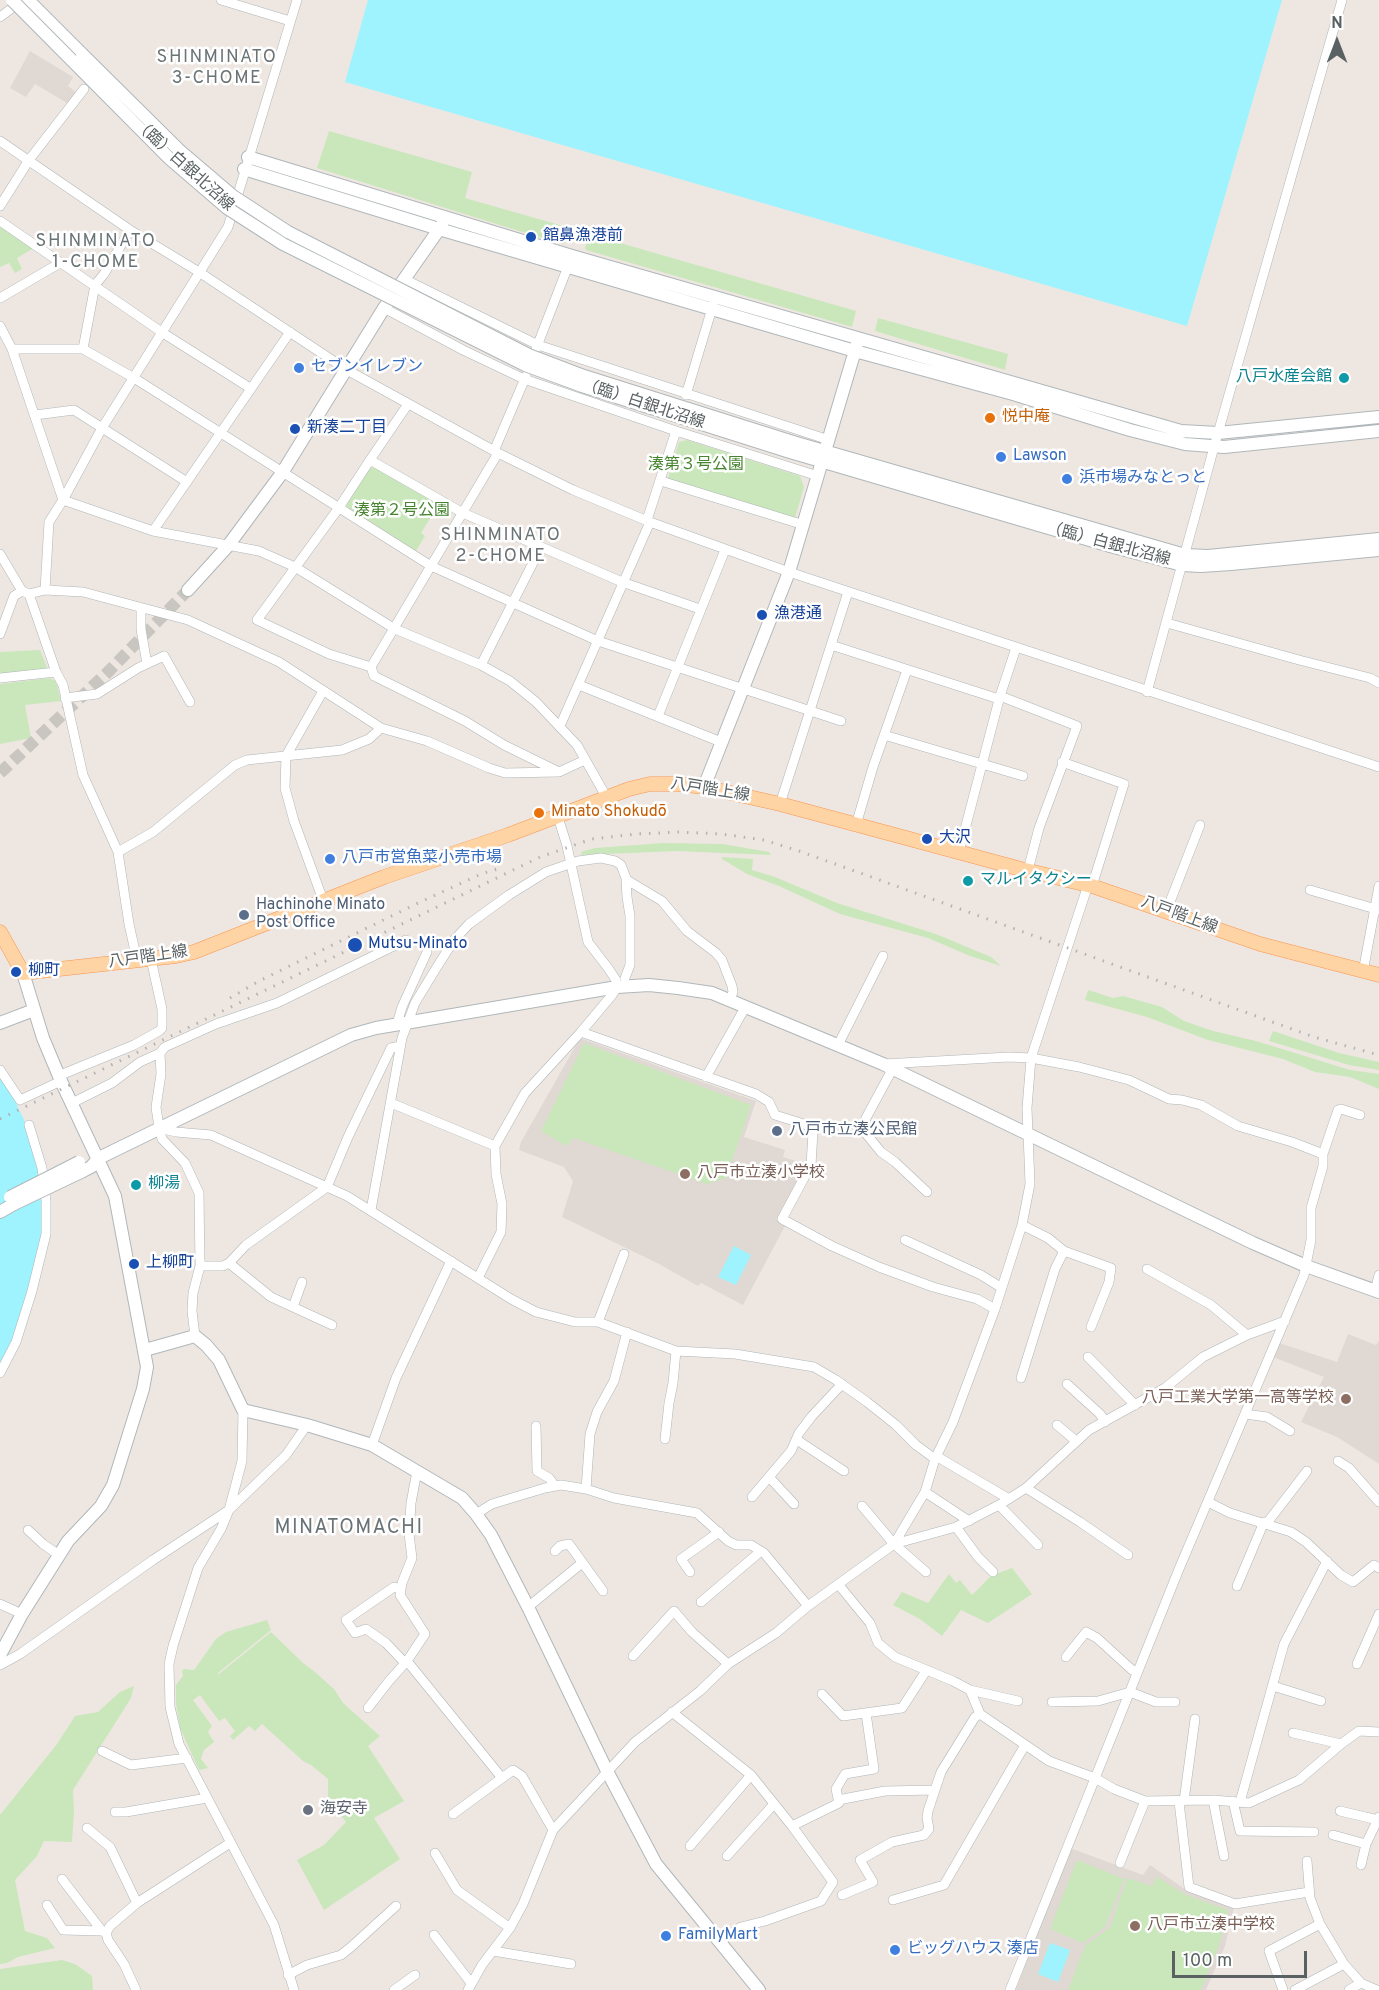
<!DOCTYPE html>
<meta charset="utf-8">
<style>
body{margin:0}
#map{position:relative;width:1379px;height:1990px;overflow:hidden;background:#eee7e1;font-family:Overpass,sans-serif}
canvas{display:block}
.north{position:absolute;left:1307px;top:12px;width:60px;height:60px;-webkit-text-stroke:4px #fff;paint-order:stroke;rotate:0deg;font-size:16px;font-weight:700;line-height:24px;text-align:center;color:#596163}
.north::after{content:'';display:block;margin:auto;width:21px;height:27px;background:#596163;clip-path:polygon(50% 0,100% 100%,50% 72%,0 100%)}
.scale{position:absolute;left:1172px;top:1951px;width:135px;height:27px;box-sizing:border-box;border:3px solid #596163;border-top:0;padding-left:8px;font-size:18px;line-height:21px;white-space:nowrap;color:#596163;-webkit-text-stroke:4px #fff;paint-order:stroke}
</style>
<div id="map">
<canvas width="1379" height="1990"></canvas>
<div class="north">N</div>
<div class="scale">100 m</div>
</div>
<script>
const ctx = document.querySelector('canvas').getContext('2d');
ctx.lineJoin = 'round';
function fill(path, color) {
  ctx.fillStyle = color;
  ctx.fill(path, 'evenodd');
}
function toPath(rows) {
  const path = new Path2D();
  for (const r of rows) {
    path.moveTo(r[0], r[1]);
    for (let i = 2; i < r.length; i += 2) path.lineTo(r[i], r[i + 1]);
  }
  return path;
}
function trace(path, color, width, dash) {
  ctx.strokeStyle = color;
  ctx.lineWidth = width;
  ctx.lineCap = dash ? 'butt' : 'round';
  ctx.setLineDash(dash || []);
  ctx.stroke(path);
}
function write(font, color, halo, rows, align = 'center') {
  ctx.font = font + ' Overpass,"Noto Sans JP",sans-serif';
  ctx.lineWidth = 5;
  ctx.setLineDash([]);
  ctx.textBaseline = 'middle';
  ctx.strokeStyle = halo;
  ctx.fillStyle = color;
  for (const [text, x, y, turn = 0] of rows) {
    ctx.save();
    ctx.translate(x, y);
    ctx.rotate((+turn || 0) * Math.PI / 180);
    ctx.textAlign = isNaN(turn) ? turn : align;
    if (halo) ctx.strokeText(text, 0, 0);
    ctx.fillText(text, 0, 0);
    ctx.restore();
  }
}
fill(toPath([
 [30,51,73,77,68,86,76,92,67,103,35,84,26,97,10,88],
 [580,1038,756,1101,744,1137,785,1150,783,1157,806,1164,777,1219,786,1224,743,1305,701,1283,698,1286,659,1264,562,1217,573,1181,564,1167,519,1150,521,1142],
 [1348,1334,1376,1345,1379,1341,1379,1464,1337,1437,1301,1422,1324,1377,1273,1357,1279,1343,1337,1362],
 [1070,1848,1143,1875,1150,1865,1186,1890,1234,1907,1225,1946,1206,1990,1016,1990]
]), '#e0d8d2');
fill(toPath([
 [329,131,472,172,465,198,570,228,565,243,562,244,516,230,317,168],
 [0,224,34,248,17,258,22,269,15,273,9,263,0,267],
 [589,234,856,311,852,327,586,250,585,248],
 [878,318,1008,354,1005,370,875,331],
 [687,440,800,476,804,487,794,521,667,481,679,442],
 [375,467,439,504,421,533,425,536,416,551,347,507,347,502,369,468],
 [40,650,48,670,0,675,0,652],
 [49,678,56,681,61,701,25,705,31,738,0,744,0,684],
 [664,843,723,844,769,852,771,855,677,851,582,855,581,852,595,848],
 [722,857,753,859,752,870,775,877,837,903,936,934,991,957,1001,966,970,956,928,938,840,914,779,886,747,874,722,859],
 [1088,990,1113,998,1123,996,1162,1007,1184,1021,1213,1031,1256,1041,1350,1070,1379,1074,1379,1089,1350,1077,1315,1072,1283,1059,1208,1040,1147,1017,1085,1000],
 [1273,1031,1339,1053,1379,1062,1379,1070,1349,1065,1269,1041],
 [584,1043,751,1105,726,1178,707,1184,574,1138,566,1146,541,1131],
 [1012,1568,1032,1594,988,1623,961,1610,942,1636,920,1619,893,1605,902,1592,928,1603,949,1574,956,1583,960,1580,972,1595,991,1576],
 [267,1620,271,1630,218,1673,220,1677,219,1674,271,1632,303,1663,315,1672,334,1689,343,1703,380,1736,368,1746,404,1801,374,1818,400,1859,324,1910,297,1860,324,1845,346,1822,334,1807,328,1796,328,1779,311,1765,303,1761,262,1724,255,1731,249,1726,233,1740,230,1736,235,1731,225,1718,219,1721,200,1695,193,1700,212,1726,208,1732,214,1742,204,1750,201,1759,208,1768,199,1770,180,1728,176,1703,176,1685,183,1676,182,1671,184,1669,194,1670,216,1639,226,1632],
 [134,1686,131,1698,73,1790,74,1810,72,1842,44,1841,37,1856,15,1880,25,1931,47,1938,55,1948,18,1957,7,1963,0,1964,0,1815,57,1744,75,1716,98,1712,120,1692],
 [1077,1860,1124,1879,1105,1927,1083,1943,1050,1929],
 [1157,1877,1186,1895,1228,1910,1219,1945,1201,1990,1068,1990,1085,1946,1110,1927,1127,1878,1152,1886],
 [62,1960,75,1964,92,1976,93,1990,0,1990,0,1969]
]), '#c9e7bb');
fill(toPath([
 [368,0,1282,0,1187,326,345,82],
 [0,1076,15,1101,26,1124,40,1167,44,1215,43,1233,14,1340,0,1364],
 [734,1246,751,1255,736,1285,718,1277],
 [1050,1943,1070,1950,1058,1982,1038,1974]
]), '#9ff3ff');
trace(toPath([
 [0,773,108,672,188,590]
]), '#c9c6c2', 12, [12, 6]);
const street = toPath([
 [221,0,290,21],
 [0,17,23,0],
 [0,141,130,230,199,272,347,370,498,453,573,490,650,522,789,572,1379,767],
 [0,206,29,160,84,89],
 [0,221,163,333,250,388],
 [404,279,538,345,829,440],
 [0,298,60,263],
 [384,308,463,350,524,379,676,431,818,476],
 [0,326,12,349,63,500],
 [12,349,83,349,134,378,431,566,598,641,841,721],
 [83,349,95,285,104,274,130,230],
 [536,349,570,261],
 [686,395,713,305],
 [35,415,74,410,187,482],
 [494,451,526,376],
 [498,453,371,667,374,676,465,721,504,745,559,772,585,760],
 [370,460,408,404],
 [661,481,804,525],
 [63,500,153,531,259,551,295,567,395,629,481,665,510,681,536,702,577,745,607,798],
 [647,520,676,431],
 [153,531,290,332],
 [0,554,22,591,29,594,56,672,63,685,83,775,118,852,129,924,137,960],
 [45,590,49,522,63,500,102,428,228,227,297,0],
 [29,594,45,590,83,592,188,620,279,662,381,728,427,741,489,768,505,773,559,772],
 [141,608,141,629,147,664],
 [1167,623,1299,660,1370,678,1379,683],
 [0,634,14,596,22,591],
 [831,645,999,699],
 [481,665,541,547],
 [371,667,329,654,257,620,338,509,370,460,463,513,622,582,700,609],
 [0,678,56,672],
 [579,685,721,742],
 [1147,692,1214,447,1342,0],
 [1000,696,1077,726,1039,828,1028,870],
 [65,698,97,694,138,668,164,656,190,702],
 [658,716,725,550],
 [560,726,650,522],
 [884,735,1023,776],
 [1062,762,1124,784,1092,886],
 [780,804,848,592],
 [856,825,873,767,907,670],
 [118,852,153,832,235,765,247,760,342,750,369,739,381,728],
 [959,852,1000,696,1016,648],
 [627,880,662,901,687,931,716,953,722,960,732,986,733,992,730,1000],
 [1310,890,1379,910],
 [323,900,294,821,285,788,286,756,323,691],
 [1166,912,1200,825],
 [1363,972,1379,886],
 [397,1024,402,1007,427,952],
 [581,1032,756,1094,769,1102,775,1115,810,1126,813,1132,811,1165,782,1219,832,1246,879,1267,933,1287,977,1299,995,1309],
 [838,1045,883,956],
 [884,1064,1009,1057,1031,1058,1079,1067,1129,1080,1169,1099,1182,1100,1201,1105,1238,1126,1292,1142,1323,1154,1323,1166,1311,1208,1311,1240,1304,1275,1179,1569,1010,1990],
 [893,1068,866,1118,863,1130,881,1152,895,1162,927,1192],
 [0,1070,20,1100,61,1081],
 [58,1076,134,1045,159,1031,162,1028,162,1009,151,959],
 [706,1077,746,1006],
 [72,1103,112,1083,140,1062,160,1053],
 [391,1103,495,1146],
 [159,1128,176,1132,211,1135,347,1196,511,1299,536,1312,575,1322,598,1322,676,1351,735,1354,814,1367,836,1380,867,1402,896,1425,916,1445,935,1459,925,1492,894,1544,808,1606,776,1633,728,1664,700,1691,635,1742,553,1830,523,1904,510,1928,482,1965,468,1990],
 [1323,1154,1338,1110,1341,1109,1360,1115],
 [371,1210,402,1038,415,1003,435,970,454,940,469,924,509,895,546,872,578,861,601,858,615,861,621,865,626,878,627,897,630,916,630,965,625,978],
 [1022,1225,1048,1238,1064,1251,1111,1268,1109,1282,1091,1327],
 [905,1240,981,1275,1002,1288],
 [229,1263,271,1297,332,1325],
 [200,1266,223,1266,229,1263,246,1245,327,1187,348,1137,391,1048,400,1046],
 [1147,1269,1211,1305,1247,1335],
 [478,1278,501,1232,502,1204,496,1174,495,1146,525,1093,581,1032,612,995,617,987,616,980,608,968,588,942,567,846,558,817],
 [1375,1291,1379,1275],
 [293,1307,302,1282],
 [598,1322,624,1254],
 [627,1332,614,1381,597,1412,590,1434,586,1489,614,1498,697,1513,728,1541,736,1545,751,1545,764,1553,808,1606],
 [195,1336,192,1311,193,1293,200,1266,199,1193,185,1163,162,1139,159,1128,156,1107,161,1074,160,1053,165,1047,216,1024,277,1003,406,940],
 [1088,1357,1135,1405],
 [0,1373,16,1342,32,1291,46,1234,46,1201,42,1168,29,1125],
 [1021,1378,1055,1269,1064,1251],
 [1067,1384,1100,1414,1105,1422],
 [243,1410,242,1461,229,1510,221,1529,198,1568,173,1646,169,1664,170,1707,179,1744,274,1925,294,1990],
 [1245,1414,1267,1417,1290,1431],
 [1057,1425,1076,1441],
 [536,1426,537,1471,549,1478,555,1486],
 [665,1439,669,1403,673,1383,676,1351],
 [797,1440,844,1471],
 [372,1445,396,1378,451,1261],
 [936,1456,1009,1499],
 [935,1459,953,1422,995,1309,1022,1225,1030,1184,1027,1108,1031,1058,1088,885],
 [1338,1461,1349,1468,1379,1502],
 [769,1477,794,1504],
 [1026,1488,1080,1522,1128,1555],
 [925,1492,969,1521],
 [752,1497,791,1451,799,1433,812,1416,842,1384],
 [1208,1502,1230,1513,1291,1532,1306,1542,1341,1575,1353,1582,1374,1565,1379,1568],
 [999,1505,1038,1545],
 [862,1506,894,1544,926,1572],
 [476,1514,492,1504,545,1488,561,1485,586,1489],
 [1267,1523,1307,1471],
 [956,1527,978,1557,993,1572],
 [28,1530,43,1544,59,1555],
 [894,1544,956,1527,999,1505,1026,1488,1089,1430,1165,1388,1203,1357,1247,1335,1285,1321],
 [555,1551,560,1546,569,1544,603,1591],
 [690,1572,681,1559,719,1532],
 [838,1584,870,1623,878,1643,895,1657,953,1681,970,1690,980,1714,1049,1761,1095,1778,1114,1789,1145,1801,1213,1800,1249,1803,1299,1780,1341,1744,1359,1731,1379,1732],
 [1237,1586,1264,1522],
 [400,1589,394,1587,346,1620,355,1633,366,1629,386,1643,405,1663],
 [701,1602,761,1551],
 [0,1604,22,1614],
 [528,1607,582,1563],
 [633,1656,674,1611,692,1632,728,1664],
 [1066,1657,1086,1632,1097,1638,1131,1669,1137,1673],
 [407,1661,502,1778],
 [1357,1664,1379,1614],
 [0,1665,20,1654,153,1560,229,1510,286,1455,307,1425],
 [1273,1686,1321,1701],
 [970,1690,1018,1701],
 [822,1694,843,1716,902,1708,926,1671],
 [1052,1702,1098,1701,1130,1692,1156,1702,1175,1702],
 [368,1708,389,1681,407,1661,425,1634,400,1595,402,1583,412,1558,409,1534,411,1503,417,1471],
 [672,1712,751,1775,792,1826,833,1882,821,1901,765,1921,741,1927,719,1942],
 [1293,1733,1341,1744],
 [102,1751,131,1765,187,1758],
 [838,1800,885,1791,935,1790],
 [1213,1800,1224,1856],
 [1184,1801,1195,1719],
 [1233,1801,1240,1831,1314,1832],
 [1179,1802,1189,1887,1235,1904,1309,1892],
 [1240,1802,1284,1644,1327,1561],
 [1340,1811,1378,1820],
 [115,1812,126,1812,207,1798],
 [453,1814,513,1770,522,1776,553,1830],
 [792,1826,839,1803,836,1789,845,1774,874,1769,866,1713],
 [87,1828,110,1847,137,1903],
 [1333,1835,1366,1844],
 [690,1846,751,1775],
 [435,1853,457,1890,510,1928],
 [727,1856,774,1804],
 [1307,1861,1310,1898,1320,1924,1344,1964,1361,1983,1377,1990],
 [1120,1863,1145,1801],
 [1361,1865,1366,1844,1379,1817],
 [62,1879,102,1931,106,1933],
 [842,1895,873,1882,860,1860,892,1842,924,1835,929,1829,927,1818,928,1811,941,1772,975,1717,980,1714],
 [893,1900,944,1885,1025,1745],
 [47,1905,63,1930,102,1931],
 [434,1935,471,1983],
 [493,1951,571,1964],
 [288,1975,307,1965,341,1955,351,1947,396,1906],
 [136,1990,124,1964,108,1940,106,1933,110,1926,137,1903,230,1843],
 [394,1990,415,1975],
 [1283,1990,1269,1951,1320,1924],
 [1295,1990,1344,1964],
 [1349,1990,1361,1983]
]);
const secondary = toPath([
 [28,0,82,54],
 [248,157,572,256,1181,431,1218,433,1379,417],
 [244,169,439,229,855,351,1013,394,1130,430,1185,444,1224,447,1379,431],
 [793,442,1185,555,1208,556,1379,539],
 [790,452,1110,546,1182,565,1201,566,1231,564,1379,550],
 [188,590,227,547,282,473,384,308,442,225],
 [704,787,789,572,857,344],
 [0,1023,34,1010],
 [83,1171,91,1167,99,1158,351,1035,376,1028,617,987,649,985,678,988,712,993,883,1064,1253,1243,1306,1266,1379,1292],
 [0,1212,14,1204],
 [145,1350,195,1336,206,1345,219,1360,243,1410,307,1425,372,1445,462,1498,476,1514,491,1535,528,1607,607,1771,656,1864,759,1990],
 [0,1655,22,1614,68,1541,101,1506,113,1485,143,1389,147,1367,115,1196,61,1081,43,1038,23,973]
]);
const primary = toPath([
 [0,932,23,973,176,956,194,952,384,877,508,835,629,789,650,784,678,784,704,787,780,804,1021,869,1092,886,1260,944,1379,975]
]);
trace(street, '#afb5b7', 10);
trace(secondary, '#b0b7ba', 14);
trace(primary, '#f9944f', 15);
trace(street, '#fff', 9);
trace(secondary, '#fff', 12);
trace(primary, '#ffd4a4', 14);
trace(toPath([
 [230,998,259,981,414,905,481,874,497,869],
 [0,1119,540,857,592,839,636,834,679,832,721,834,764,840,802,852,1314,1037,1379,1055]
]), '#b1b2b3', 3, [1.5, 8]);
const secondaryBridge = toPath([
 [12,0,170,159,227,208,283,244,525,365,582,386,790,452],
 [82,54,179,150,233,196,288,232,529,355,584,376,793,442],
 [10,1197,79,1162],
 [14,1204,83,1171]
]);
trace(secondaryBridge, '#b0b7ba', 14, []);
trace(secondaryBridge, '#fff', 12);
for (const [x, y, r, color] of [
 [531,237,6,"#1a4fb4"],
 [299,368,6,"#3f7fe0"],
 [1344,378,6,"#0f9aa8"],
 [990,418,6,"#e8710a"],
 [295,429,6,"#1a4fb4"],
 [1001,457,6,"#3f7fe0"],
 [1067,479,6,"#3f7fe0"],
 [762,615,6,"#1a4fb4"],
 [539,813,6,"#e8710a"],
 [927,839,6,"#1a4fb4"],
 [330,859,6,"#3f7fe0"],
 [968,881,6,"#0f9aa8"],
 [244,915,6,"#5c6f8a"],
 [355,945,8,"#1a4fb4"],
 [16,972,6,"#1a4fb4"],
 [777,1131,6,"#5c6f8a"],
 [685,1174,6,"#8d6e63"],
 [136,1185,6,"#0f9aa8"],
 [134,1264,6,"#1a4fb4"],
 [1346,1399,6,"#8d6e63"],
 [308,1810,6,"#6b7280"],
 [1135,1926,6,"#8d6e63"],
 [666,1936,6,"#3f7fe0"],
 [895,1950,6,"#3f7fe0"]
]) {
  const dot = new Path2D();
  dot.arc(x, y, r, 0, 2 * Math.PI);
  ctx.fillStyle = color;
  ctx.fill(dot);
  trace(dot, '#fff', 2);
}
write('16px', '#596163', '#fff', [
 ["（臨）白銀北沼線",183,166,42],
 ["（臨）白銀北沼線",643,405,18],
 ["（臨）白銀北沼線",1108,545,15],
 ["八戸階上線",710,791,9],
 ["八戸階上線",1179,916,20],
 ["八戸階上線",148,958,-8]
]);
write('16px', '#164399', '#fff', [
 ["館鼻漁港前",543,237],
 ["新湊二丁目",307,429],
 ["漁港通",774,615],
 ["大沢",939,839],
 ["Mutsu-Minato",368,945],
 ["柳町",28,972],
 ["上柳町",146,1264]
], 'left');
write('16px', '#366cbe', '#fff', [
 ["セブンイレブン",311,368],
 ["Lawson",1013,457],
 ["浜市場みなとっと",1079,479],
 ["八戸市営魚菜小売市場",342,859],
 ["FamilyMart",678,1936],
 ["ビッグハウス 湊店",907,1950]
], 'left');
write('16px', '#0d838f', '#fff', [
 ["八戸水産会館",1332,378,"right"],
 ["マルイタクシー",980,881],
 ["柳湯",148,1185]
], 'left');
write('16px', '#c56008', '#fff', [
 ["悦中庵",1002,418],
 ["Minato Shokudō",551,813]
], 'left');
write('16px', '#46842f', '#fff', [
 ["湊第３号公園",696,466],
 ["湊第２号公園",402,512]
]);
write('16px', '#4e5e75', '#fff', [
 ["Hachinohe Minato",256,906],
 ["Post Office",256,924],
 ["八戸市立湊公民館",789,1131]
], 'left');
write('16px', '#785e54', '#fff', [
 ["八戸市立湊小学校",697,1174],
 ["八戸工業大学第一高等学校",1334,1399,"right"],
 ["八戸市立湊中学校",1147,1926]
], 'left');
write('16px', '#5b616d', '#fff', [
 ["海安寺",320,1810]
], 'left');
ctx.letterSpacing = '1.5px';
write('18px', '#6a7375', '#fff', [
 ["SHINMINATO",217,58],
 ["3-CHOME",217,79],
 ["SHINMINATO",96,242],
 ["1-CHOME",96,263],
 ["SHINMINATO",501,536],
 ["2-CHOME",501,557]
]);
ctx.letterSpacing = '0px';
ctx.letterSpacing = '1.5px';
write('20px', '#6a7375', '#fff', [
 ["MINATOMACHI",349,1529]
]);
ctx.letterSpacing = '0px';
</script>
